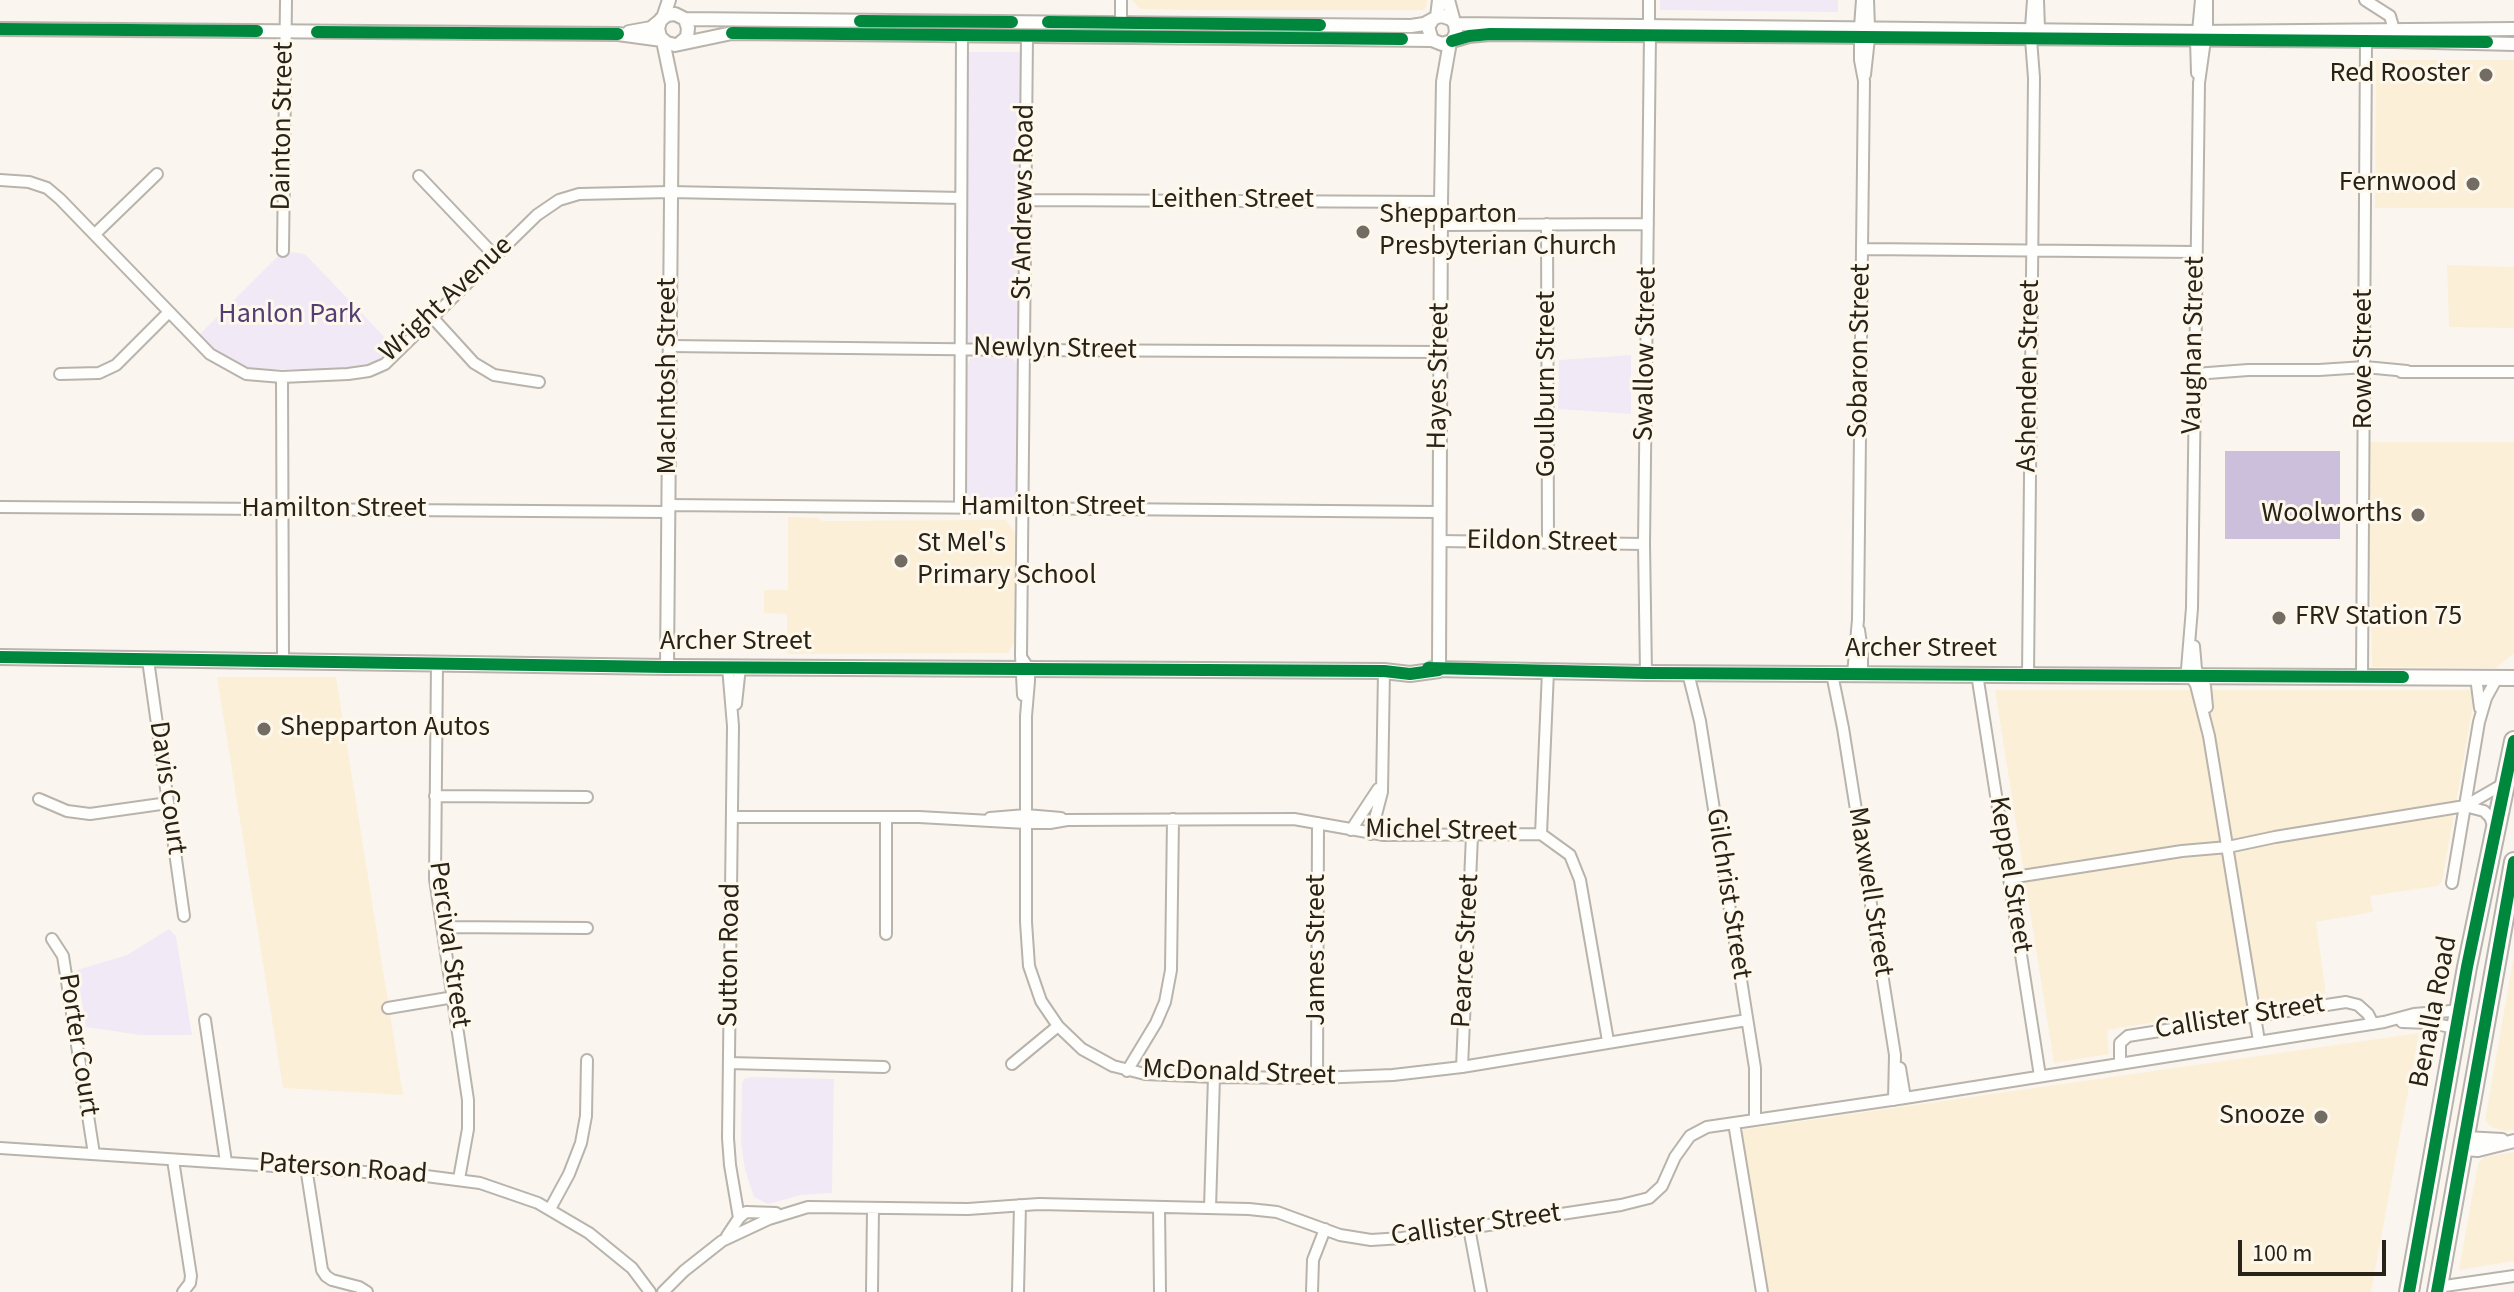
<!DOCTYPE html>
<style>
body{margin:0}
#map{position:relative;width:2514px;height:1292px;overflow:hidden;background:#faf6ef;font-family:"Source Sans 3",sans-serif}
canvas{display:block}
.scale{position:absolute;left:2238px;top:1240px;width:148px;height:36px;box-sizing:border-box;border:4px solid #282217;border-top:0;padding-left:10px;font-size:24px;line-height:28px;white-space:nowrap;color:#282217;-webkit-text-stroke:6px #fef7eb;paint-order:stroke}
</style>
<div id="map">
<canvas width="2514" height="1292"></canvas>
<div class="scale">100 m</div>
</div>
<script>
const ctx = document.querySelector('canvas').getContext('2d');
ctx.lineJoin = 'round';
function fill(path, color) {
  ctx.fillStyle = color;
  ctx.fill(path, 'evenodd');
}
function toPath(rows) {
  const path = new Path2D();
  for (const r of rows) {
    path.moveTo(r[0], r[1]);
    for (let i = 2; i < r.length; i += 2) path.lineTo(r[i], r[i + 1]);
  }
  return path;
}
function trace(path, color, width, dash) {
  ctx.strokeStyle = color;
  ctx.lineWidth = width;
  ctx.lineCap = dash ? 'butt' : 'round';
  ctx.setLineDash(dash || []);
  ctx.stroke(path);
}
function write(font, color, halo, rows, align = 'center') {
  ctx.font = font + ' "Source Sans 3",sans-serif';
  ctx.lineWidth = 6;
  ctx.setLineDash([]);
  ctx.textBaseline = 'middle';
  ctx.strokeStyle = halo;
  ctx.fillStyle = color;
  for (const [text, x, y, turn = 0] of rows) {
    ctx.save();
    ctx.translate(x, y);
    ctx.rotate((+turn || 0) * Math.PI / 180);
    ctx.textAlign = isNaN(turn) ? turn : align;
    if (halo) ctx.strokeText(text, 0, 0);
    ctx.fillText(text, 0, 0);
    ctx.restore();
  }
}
fill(toPath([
 [1132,0,1427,0,1427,4,1424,10,1187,10,1140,9],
 [2376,60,2514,60,2514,208,2375,208],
 [2447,265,2514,267,2514,328,2449,327],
 [2368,442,2514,442,2514,653,2496,668,2372,667],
 [788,517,817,518,823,521,1006,520,1015,532,1014,643,1008,653,787,654,787,614,764,613,764,590,788,590],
 [217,677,336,677,403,1095,283,1088],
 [1995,690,2470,690,2475,694,2442,882,2437,886,2370,896,2373,912,2316,922,2326,994,2107,1030,2109,1054,2054,1063],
 [2514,955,2514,1130,2505,1131,2491,1127,2485,1120],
 [2419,1033,2371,1292,1767,1292,1740,1130],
 [2514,1152,2514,1261,2459,1270,2478,1163,2484,1157]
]), '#fcefd7');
fill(toPath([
 [1660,0,1838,0,1838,12,1660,10],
 [968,52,1020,52,1021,55,1019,333,1014,341,1009,344,973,344,965,340],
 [283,251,305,254,396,349,363,369,242,369,197,337],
 [1631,355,1631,414,1558,409,1559,360],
 [981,356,1010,357,1017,362,1019,367,1018,491,1015,496,1006,501,976,501,971,500,965,491,966,369,970,359],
 [169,929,176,936,192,1035,140,1035,86,1027,77,970,127,955],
 [751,1077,834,1079,832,1193,801,1195,768,1204,754,1197,745,1170,741,1143,742,1083,744,1079]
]), '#f1eaf6');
fill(toPath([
 [2225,451,2340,451,2340,539,2225,539]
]), '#ccbfdc');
const minor = toPath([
 [1868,0,1869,27],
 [2038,0,2039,28],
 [2207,0,2207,32],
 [2365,0,2390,16,2394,30],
 [1121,23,1121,0],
 [1649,26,1649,0],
 [1860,27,1862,0],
 [2031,28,2033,0],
 [2198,32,2201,0],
 [2196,40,2197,73],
 [2205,40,2199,83,2192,608,2187,669,2196,685,2209,736,2259,1041],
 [1865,75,1869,38],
 [419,176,495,256],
 [0,180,29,182,47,188,60,199,210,354,246,374,282,377,348,374,369,371,385,364,537,215,559,200,579,194,670,192,961,198],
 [1024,200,1441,202],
 [1547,224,1548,543],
 [1441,225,1648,224],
 [95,234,157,174],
 [1862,249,2196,252],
 [283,251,286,0],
 [432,317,474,363,494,375,539,382],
 [669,346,1024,350,1441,352],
 [2401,372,2514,372],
 [60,374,99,373,116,365,169,312],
 [2195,374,2248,370,2319,370,2365,367,2407,371],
 [282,377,283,661],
 [668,505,1438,512],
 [0,507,668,512],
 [960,507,962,35],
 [1440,541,1644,544],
 [1859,630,1862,651,1862,674],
 [2194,646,2196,669,2205,686,2207,707],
 [1021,657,1029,669,1029,681,1026,716,1026,922,1029,966,1041,1001,1058,1026,1082,1049,1113,1066,1145,1074,1214,1077,1317,1078,1393,1075,1462,1067,1747,1020],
 [148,660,184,916],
 [437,662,435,879,468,1100,468,1129,459,1179],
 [1646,673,1644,544,1650,35],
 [1688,673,1700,721,1755,1068,1755,1120],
 [1832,674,1843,728,1895,1055,1894,1100],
 [1853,674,1858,620,1862,249,1864,81,1860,60,1860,38],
 [1977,674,2040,1076],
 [2028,675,2034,78,2031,39],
 [2362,676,2366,41],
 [2476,677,2480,708],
 [1023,695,1021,655,1027,36],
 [736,704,740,667],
 [435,796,587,797],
 [39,799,67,811,90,814,168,803],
 [2465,806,2505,783],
 [733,817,919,817,1026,823,1050,823,1067,820,1294,819,1384,835,1541,834,1570,855,1580,880,1608,1041],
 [886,817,886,934],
 [990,818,1026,815,1061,818],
 [1351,830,1378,789],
 [1371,834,1382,792,1384,671],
 [1541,834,1548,671],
 [2009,878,2182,851,2228,847,2275,837,2465,806,2484,811,2490,817,2493,825],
 [2452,883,2479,722,2486,698,2497,678],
 [443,927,587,928],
 [52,939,63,956,94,1154],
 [388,1008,454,997],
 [205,1020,226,1162],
 [2402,1022,2430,1023,2456,1028],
 [729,1063,884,1067],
 [2120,1063,2120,1043,2128,1036,2255,1016,2346,1002,2358,1005,2368,1014,2373,1024],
 [1012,1064,1058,1026],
 [1462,1067,1472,835],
 [1900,1068,1905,1098],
 [1127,1071,1156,1023,1165,1002,1171,970,1173,819],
 [1317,1078,1318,823],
 [1734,1123,1762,1292],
 [0,1148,426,1176,480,1183,538,1203,589,1233,632,1268,650,1292],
 [173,1160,191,1276,190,1283,183,1292],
 [306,1167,322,1270,326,1276,332,1280,359,1287,367,1292],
 [1159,1207,1160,1292],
 [1210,1208,1214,1077],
 [550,1209,569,1174,581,1143,586,1116,587,1060],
 [739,1218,746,1212,776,1213],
 [1469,1228,1481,1292],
 [727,1236,739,1218,730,1165,728,1138,733,726,728,667],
 [2438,1287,2514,1276],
 [663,1292,684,1271,722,1241,769,1219,808,1207,968,1209,1039,1204,1249,1209,1277,1212,1340,1235,1371,1240,1402,1238,1621,1205,1649,1198,1662,1186,1675,1157,1690,1136,1707,1127,1905,1098,2384,1022,2414,1014,2451,1011,2459,1013],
 [872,1292,873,1208],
 [1018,1292,1020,1205],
 [1312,1292,1313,1260,1325,1229]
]);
const tertiary = toPath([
 [1448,0,1454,22],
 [1437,17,1439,0],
 [663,18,669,0],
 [661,19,658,28,660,37,667,43,675,45,732,33,1432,40],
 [685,19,1411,26,1424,24,1437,17,1442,16,1451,19,1455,24,1456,33,1452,41,1442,44,1432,40,1428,27,1433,19],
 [1455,24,2198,32,2514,29],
 [0,29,618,34,662,40],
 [629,32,651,28,667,15,675,14,685,19,688,28,687,37,680,43],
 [663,41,672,84,667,667],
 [1452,41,1469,36,1490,34,2394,41,2514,44],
 [1439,670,1441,202,1443,82,1450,42],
 [2465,1138,2502,1140],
 [2463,1149,2478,1150,2514,1141]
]);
const secondary = toPath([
 [0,657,667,667,1384,671,1410,674,1439,670],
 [1432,669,1646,673,2514,678]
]);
const trunk = toPath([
 [2409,1292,2467,967,2514,741],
 [2437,1292,2514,862]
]);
trace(minor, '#b8b3ab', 14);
trace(tertiary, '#b8b3ab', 16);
trace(secondary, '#b8b3ab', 18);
trace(trunk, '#b8b3ab', 22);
trace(minor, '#fefefd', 10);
trace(tertiary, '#fefefd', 12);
trace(secondary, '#fefefd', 14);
trace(trunk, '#fefefd', 18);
trace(toPath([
 [860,21,1012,22],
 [1048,22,1320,25],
 [0,29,257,31],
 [317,32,618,34],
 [732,33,1402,39],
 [1452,41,1469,36,1490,34,2487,42],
 [0,657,667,667,1384,671,1410,674,1439,670],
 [1428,668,1646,673,2403,677],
 [2409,1292,2467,967,2514,741],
 [2437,1292,2514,862]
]), '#00873e', 12);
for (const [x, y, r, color] of [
 [2486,75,8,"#726c63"],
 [2473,184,8,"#726c63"],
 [1363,232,8,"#726c63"],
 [2418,515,8,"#726c63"],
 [901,561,8,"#726c63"],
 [2279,618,8,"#726c63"],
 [264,729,8,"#726c63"],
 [2321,1117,8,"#726c63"]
]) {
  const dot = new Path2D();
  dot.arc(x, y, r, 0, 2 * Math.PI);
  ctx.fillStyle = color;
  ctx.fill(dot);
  trace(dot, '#fef7eb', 3);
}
write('28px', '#282217', '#fef7eb', [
 ["Red Rooster",2470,75],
 ["Fernwood",2457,184],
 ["Shepparton",1379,216,"left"],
 ["Presbyterian Church",1379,248,"left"],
 ["Woolworths",2402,515],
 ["St Mel's",917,545,"left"],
 ["Primary School",917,577,"left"],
 ["FRV Station 75",2295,618,"left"],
 ["Shepparton Autos",280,729,"left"],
 ["Snooze",2305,1117]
], 'right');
write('28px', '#282217', '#fef7eb', [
 ["Dainton Street",284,126,-89],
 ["Leithen Street",1232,201],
 ["St Andrews Road",1025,202,-89],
 ["Wright Avenue",447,300,-43],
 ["Vaughan Street",2195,345,-89],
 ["Newlyn Street",1055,350,1],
 ["Sobaron Street",1861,351,-89],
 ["Swallow Street",1647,354,-89],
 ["Rowe Street",2365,359,-90],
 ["MacIntosh Street",669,376,-90],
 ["Hayes Street",1440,376,-89],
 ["Ashenden Street",2030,376,-89],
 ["Goulburn Street",1548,384,-90],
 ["Hamilton Street",1053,508],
 ["Hamilton Street",334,510],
 ["Eildon Street",1542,543,1],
 ["Archer Street",736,643],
 ["Archer Street",1921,650],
 ["Davis Court",166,788,82],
 ["Michel Street",1441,832,1],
 ["Keppel Street",2009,875,81],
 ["Maxwell Street",1869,892,81],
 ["Gilchrist Street",1727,894,81],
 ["Percival Street",448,945,82],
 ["James Street",1318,950,-90],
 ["Pearce Street",1467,951,-87],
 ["Sutton Road",731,955,-89],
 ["Benalla Road",2435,1012,-79],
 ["Callister Street",2240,1018,-9],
 ["Porter Court",77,1045,81],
 ["McDonald Street",1239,1074,2],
 ["Paterson Road",343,1170,4],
 ["Callister Street",1476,1226,-8]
]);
write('28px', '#543d75', '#fef7eb', [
 ["Hanlon Park",290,316]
]);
</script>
